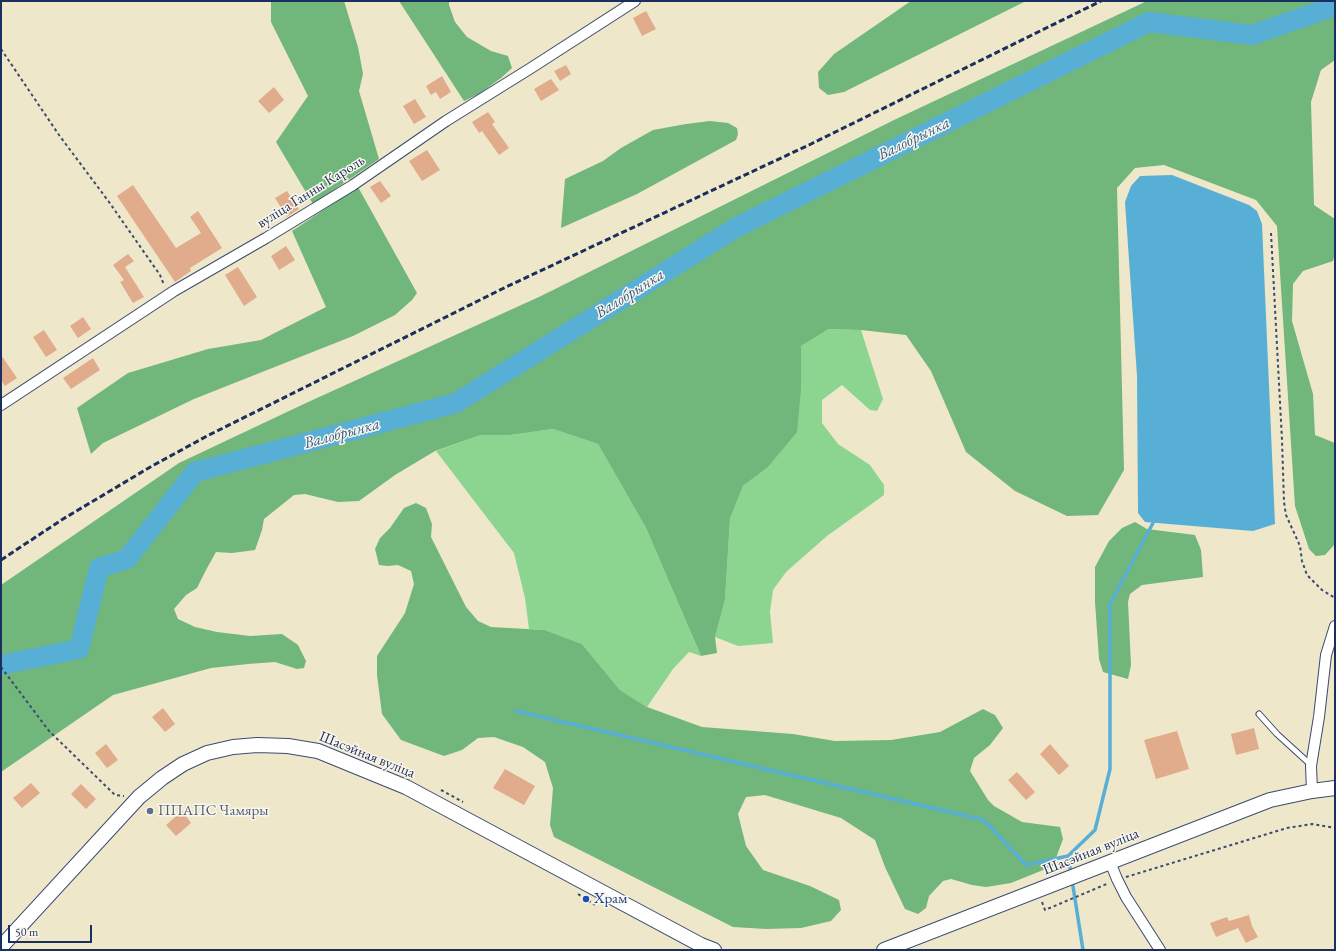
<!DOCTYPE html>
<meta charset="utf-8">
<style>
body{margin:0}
#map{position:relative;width:1336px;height:951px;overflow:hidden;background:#efe7ca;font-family:"EB Garamond",serif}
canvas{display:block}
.frame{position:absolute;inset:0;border:2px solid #1b2f5e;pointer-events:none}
.scale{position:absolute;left:8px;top:925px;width:84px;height:18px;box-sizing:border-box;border:2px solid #1b2f5e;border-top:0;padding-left:5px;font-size:12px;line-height:14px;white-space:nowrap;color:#1b2f5e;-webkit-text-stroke:3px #fbf7ec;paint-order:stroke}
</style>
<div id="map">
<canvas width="1336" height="951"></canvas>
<div class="frame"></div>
<div class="scale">50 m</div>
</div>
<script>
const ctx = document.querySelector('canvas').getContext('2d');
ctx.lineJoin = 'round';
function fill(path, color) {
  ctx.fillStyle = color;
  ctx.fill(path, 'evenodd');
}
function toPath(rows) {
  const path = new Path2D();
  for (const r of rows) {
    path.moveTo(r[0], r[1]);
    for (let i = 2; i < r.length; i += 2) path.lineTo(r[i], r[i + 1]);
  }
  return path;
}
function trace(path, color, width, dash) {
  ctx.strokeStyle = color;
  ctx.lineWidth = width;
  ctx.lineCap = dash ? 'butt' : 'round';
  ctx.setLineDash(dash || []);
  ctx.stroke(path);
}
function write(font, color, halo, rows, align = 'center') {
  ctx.font = font + ' "EB Garamond",serif';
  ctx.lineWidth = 3;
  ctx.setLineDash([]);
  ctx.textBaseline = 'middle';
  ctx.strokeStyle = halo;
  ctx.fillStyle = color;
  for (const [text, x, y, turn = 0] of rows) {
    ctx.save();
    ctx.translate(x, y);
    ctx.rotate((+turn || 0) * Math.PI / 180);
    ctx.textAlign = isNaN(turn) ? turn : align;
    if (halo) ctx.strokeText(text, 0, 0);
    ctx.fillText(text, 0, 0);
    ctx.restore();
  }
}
fill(toPath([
 [829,329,861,330,883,399,877,411,870,410,842,385,822,400,822,423,838,444,870,465,884,485,884,495,827,536,786,572,773,590,770,612,773,643,738,646,715,637,725,600,730,519,743,486,767,468,801,389,801,346],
 [553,429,598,444,646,528,701,656,689,652,673,669,647,707,620,690,582,644,545,630,529,629,525,598,514,553,436,451,481,435,510,435]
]), '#8cd591');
fill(toPath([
 [271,1,344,1,358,47,363,74,359,91,379,159,313,204,276,142,308,96,271,22],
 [399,1,449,1,449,5,455,22,467,37,491,51,508,56,512,68,501,78,479,94,464,101],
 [911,1,1026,1,844,92,828,95,819,88,818,72,834,54],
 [1147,1,1335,1,1335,60,1321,70,1311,102,1314,205,1335,219,1335,253,1333,261,1303,271,1293,284,1292,321,1313,394,1315,435,1335,443,1335,544,1325,555,1316,556,1309,549,1295,506,1277,226,1256,200,1164,165,1135,168,1117,188,1124,470,1098,515,1067,516,1015,491,966,452,931,371,906,335,861,330,829,329,801,346,801,389,797,432,767,468,743,486,730,519,725,600,715,637,717,653,701,656,646,528,598,444,553,429,510,435,481,435,435,451,395,475,359,501,338,502,305,494,294,495,264,519,262,530,255,550,232,553,216,552,206,570,197,588,186,595,174,609,178,619,195,627,217,632,250,636,282,634,298,645,306,661,304,668,297,669,275,662,248,664,211,668,113,695,1,772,1,585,179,463,306,403,541,296,894,120],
 [710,121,728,123,737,128,738,134,736,140,637,194,561,228,565,179,603,161,621,148,653,130,686,124],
 [358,187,417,293,412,300,395,315,353,336,194,399,103,443,91,454,77,408,128,373,208,349,261,340,326,307,292,231],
 [416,503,426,508,432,524,431,537,466,607,478,621,491,627,545,630,582,644,620,690,647,707,702,727,793,734,835,741,891,740,940,732,983,709,995,715,1003,728,990,745,974,758,970,771,988,800,994,806,1022,822,1060,827,1063,839,1053,866,1011,883,986,887,972,885,951,879,943,881,929,896,926,908,918,914,905,909,885,867,875,840,841,818,765,795,746,797,738,814,746,846,763,870,810,886,839,900,841,910,831,921,801,928,766,929,733,927,554,837,550,825,553,788,545,762,523,747,494,737,478,738,462,750,444,756,401,740,382,714,377,675,377,656,405,613,414,584,411,571,398,565,388,566,379,565,375,549,380,538,390,528,404,508],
 [1135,522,1147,529,1195,535,1201,550,1203,577,1142,585,1130,594,1128,602,1131,665,1128,679,1103,672,1099,659,1095,602,1095,567,1109,541,1122,528]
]), '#71b67b');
fill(toPath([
 [1172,175,1249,205,1257,211,1262,224,1275,524,1253,531,1145,522,1138,513,1137,376,1125,202,1131,186,1140,176]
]), '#58afd5');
trace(toPath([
 [516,711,984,820,1026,865,1068,856],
 [1071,874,1068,856,1095,830,1110,769,1110,604,1153,523],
 [1072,880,1083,950]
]), '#58afd5', 3.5);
trace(toPath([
 [1,665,79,649,99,568,127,559,195,472,456,403,737,227,1149,22,1252,35,1335,6]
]), '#58afd5', 20);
fill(toPath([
 [646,11,656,29,642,36,633,18],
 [566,65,571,74,560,81,554,71],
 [442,76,451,92,440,99,436,92,431,95,426,86],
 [551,79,559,90,541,101,534,89],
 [274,87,284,100,269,113,258,101],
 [415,99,426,117,414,124,403,106],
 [488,112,495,122,492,124,509,148,499,155,482,131,479,133,472,122],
 [427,150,440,170,422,181,409,161],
 [380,181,391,196,381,203,370,187],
 [133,185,176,248,201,233,190,217,198,211,222,248,190,268,191,271,175,282,117,196],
 [287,191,299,209,287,217,275,198],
 [286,246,295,260,279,270,271,256],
 [128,254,134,261,125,267,144,297,133,303,120,282,124,280,113,265],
 [238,267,257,297,244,306,225,275],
 [83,317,91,329,78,338,70,326],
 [44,330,57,350,46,357,33,337],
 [1,355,17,378,5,386,1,380],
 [93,358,100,370,71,389,63,378],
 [163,708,175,724,165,732,152,717],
 [1254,728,1259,749,1236,755,1231,734],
 [1177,731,1189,769,1156,779,1144,740],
 [106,744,118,760,107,768,95,753],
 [1050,744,1069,766,1059,775,1040,754],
 [505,769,535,786,524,805,493,788],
 [1017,772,1035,792,1026,800,1008,780],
 [31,783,40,793,22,808,13,798],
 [81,784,96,799,86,809,71,794],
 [182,811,191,823,176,836,166,825],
 [1249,915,1252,926,1258,937,1246,943,1238,928,1216,937,1210,923,1227,917,1229,921]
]), '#e0ac8b');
const lane = toPath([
 [1259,714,1277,734,1311,765]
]);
const street = toPath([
 [1,405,174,291,266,238,353,185,446,121,531,68,635,1],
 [1312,791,1311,766,1319,717,1326,655,1335,626],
 [1110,862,1117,879,1126,897,1160,950]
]);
const secondary = toPath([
 [1,947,139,797,162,778,183,764,207,753,233,747,257,745,288,746,318,751,406,787,701,945,714,950],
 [884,950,1270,800,1312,791,1335,788]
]);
trace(lane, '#3b4b6e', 7);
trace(street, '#3b4b6e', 12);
trace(secondary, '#3b4b6e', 16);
trace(toPath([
 [1,49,59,135,109,202,160,275,164,285],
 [1271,233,1282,440,1284,502,1286,515,1300,546,1302,561,1307,575,1322,590,1335,598],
 [1,667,49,731,115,795,124,796],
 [441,790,463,802],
 [1126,877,1287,828,1312,824,1335,828],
 [578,894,595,905],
 [1042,902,1045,910,1109,883]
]), '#3b4b6e', 2, [3, 3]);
trace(lane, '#fff', 5);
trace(street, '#fff', 10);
trace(secondary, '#fff', 14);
trace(toPath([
 [1,560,63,519,152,466,207,436,506,287,811,144,1101,1]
]), '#1b2f5e', 3, [6, 3]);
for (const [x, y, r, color] of [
 [150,811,4,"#5c6f8a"],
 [586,899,4,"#1a4fb4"]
]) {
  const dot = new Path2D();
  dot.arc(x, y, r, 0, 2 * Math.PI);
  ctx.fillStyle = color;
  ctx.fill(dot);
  trace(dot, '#fbf7ec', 1.5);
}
write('15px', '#1b2f5e', '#fbf7ec', [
 ["вуліца Ганны Кароль",311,192,-32],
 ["Шасэйная вуліца",367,755,22],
 ["Шасэйная вуліца",1091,852,-22]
]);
write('15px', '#4e5e75', '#fbf7ec', [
 ["ППАПС Чамяры",158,811]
], 'left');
write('15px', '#164399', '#fbf7ec', [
 ["Храм",594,899]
], 'left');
write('italic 16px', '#305c88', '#fbf7ec', [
 ["Валобрынка",914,139,-26],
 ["Валобрынка",630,294,-32],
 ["Валобрынка",342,434,-15]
]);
</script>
